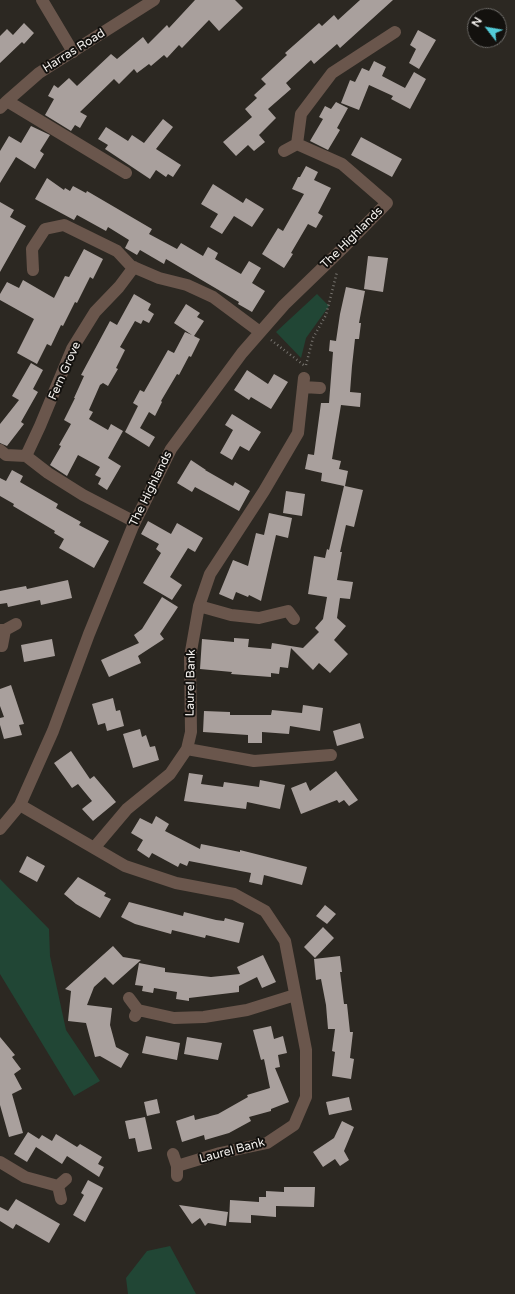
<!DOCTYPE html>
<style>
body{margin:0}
#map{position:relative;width:515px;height:1294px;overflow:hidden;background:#2c2822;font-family:"Varela Round",sans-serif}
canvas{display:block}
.north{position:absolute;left:467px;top:8px;width:40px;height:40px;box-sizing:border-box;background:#13110e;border:1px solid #6d6b68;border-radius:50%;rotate:301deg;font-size:11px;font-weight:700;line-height:16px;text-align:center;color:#f4f1ee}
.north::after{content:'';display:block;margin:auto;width:14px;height:18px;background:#52cbd8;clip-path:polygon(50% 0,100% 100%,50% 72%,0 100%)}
</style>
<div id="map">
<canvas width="515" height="1294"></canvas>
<div class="north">N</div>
</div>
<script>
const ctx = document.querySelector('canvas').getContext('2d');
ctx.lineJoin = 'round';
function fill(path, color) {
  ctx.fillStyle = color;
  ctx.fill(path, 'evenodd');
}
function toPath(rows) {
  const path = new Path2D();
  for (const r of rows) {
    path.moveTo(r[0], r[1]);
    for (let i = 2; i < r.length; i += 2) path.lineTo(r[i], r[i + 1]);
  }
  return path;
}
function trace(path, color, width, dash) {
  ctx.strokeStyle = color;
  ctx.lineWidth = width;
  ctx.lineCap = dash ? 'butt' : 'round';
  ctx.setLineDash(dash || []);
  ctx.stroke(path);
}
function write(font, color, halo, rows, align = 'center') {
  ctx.font = font + ' "Varela Round",sans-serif';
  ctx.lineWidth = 4;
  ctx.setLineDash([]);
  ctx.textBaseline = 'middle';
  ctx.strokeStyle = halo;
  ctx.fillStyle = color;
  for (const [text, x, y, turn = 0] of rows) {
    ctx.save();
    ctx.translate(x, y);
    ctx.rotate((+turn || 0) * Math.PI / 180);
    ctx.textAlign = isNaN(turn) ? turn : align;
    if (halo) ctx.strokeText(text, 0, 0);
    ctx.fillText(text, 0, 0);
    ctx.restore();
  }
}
fill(toPath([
 [317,294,329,306,306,338,301,358,276,332],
 [0,879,49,929,50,956,66,1030,100,1081,74,1096,0,974],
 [170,1246,196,1294,128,1294,126,1278,147,1251]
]), '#214635');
fill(toPath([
 [195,0,235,0,243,8,219,31,209,20,182,48,179,45,167,58,164,55,151,66,149,64,137,73,134,69,119,84,114,79,80,112,87,116,80,128,75,125,71,131,45,115,54,99,48,96,54,85,58,88,69,78,77,86,111,54,117,59,143,37,148,44,167,25,169,28],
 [360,0,393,0,340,48,337,44,314,64,311,60,286,83,291,89,268,109,276,118,259,135,265,142,254,151,248,145,236,156,223,142,252,117,245,109,257,98,254,95,266,84,261,79,287,55,285,53,319,23,322,26,334,15,338,20],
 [24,23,34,33,24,44,22,42,0,63,0,36,7,29,13,35],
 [418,30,436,40,419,69,409,63,416,49,410,45],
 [374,61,386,67,382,76,405,88,414,72,426,79,410,109,391,99,393,96,369,85,359,110,341,103,350,80,355,82,362,68,369,71],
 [336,102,348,108,337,128,340,130,328,150,310,141,323,119,319,117,325,106,331,109],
 [163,119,173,127,156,149,181,165,173,177,168,174,166,177,156,170,150,179,105,149,108,145,98,139,106,127,128,141,132,135,144,143],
 [31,126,50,135,40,151,44,154,35,169,16,157,0,183,0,151,9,136,21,143],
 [361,137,402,159,392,177,351,155],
 [306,166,318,172,314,180,331,188,318,213,323,216,316,228,308,224,291,253,293,254,284,268,262,254,278,228,283,231,304,194,292,189,298,177,300,177],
 [47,178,64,190,65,188,70,191,73,186,86,193,87,191,152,229,149,234,177,249,181,243,203,256,208,247,218,253,215,259,241,274,249,261,261,268,252,283,265,291,252,312,238,304,239,302,166,259,164,264,140,250,137,255,125,248,129,240,108,227,106,231,77,215,74,220,35,199],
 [213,184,243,203,246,198,264,209,252,227,234,216,222,234,210,227,218,214,201,204],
 [0,202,14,210,10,217,26,226,0,272],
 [84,249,103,259,93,279,90,277,77,303,75,302,63,326,61,325,51,346,47,344,37,364,17,353,34,319,0,300,0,294,7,282,19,288,23,280,54,298,65,276,69,277],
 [368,256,388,258,383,292,364,289],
 [346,287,365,291,359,323,361,323,359,339,355,339,352,366,350,392,361,393,360,407,341,405,332,459,341,461,339,469,348,471,345,486,363,490,354,527,346,525,340,552,342,552,337,580,353,582,350,599,340,598,337,618,346,626,334,640,348,654,330,673,319,663,313,670,291,648,288,668,280,667,279,674,271,673,271,677,231,674,232,672,200,669,202,639,234,642,234,638,249,639,248,647,271,649,272,643,303,648,319,632,315,628,323,619,327,597,308,594,314,556,325,558,327,549,329,550,344,486,321,481,322,473,305,469,308,454,314,455,321,403,329,403,333,352,329,351,330,340,336,341,340,314],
 [134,294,151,304,148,310,154,314,149,323,143,320,141,324,135,321,120,347,125,350,116,368,118,369,108,386,103,383,100,385,89,410,93,412,89,419,108,430,111,424,123,431,108,458,121,466,107,490,98,484,101,478,95,475,100,467,78,455,67,476,50,465,61,446,59,445,71,424,64,420,75,398,74,398,84,376,81,375,110,321,117,325],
 [186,304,200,313,197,317,204,321,194,336,200,339,191,357,189,356,179,375,177,374,161,401,162,402,155,416,149,412,140,428,155,437,149,447,125,432,138,406,133,403,140,390,144,392,168,350,174,353,185,332,192,335,174,323],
 [31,363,43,370,33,389,38,392,21,422,24,424,7,446,0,443,0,424,19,400,12,396],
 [247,370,268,384,274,374,288,382,271,409,251,397,249,400,234,390],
 [232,414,261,432,249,451,240,446,232,460,220,453,233,430,225,425],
 [191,460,206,470,205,470,233,486,235,482,250,491,239,511,195,487,192,492,177,483],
 [12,470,23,476,20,482,58,504,56,508,81,522,79,525,109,541,94,568,59,548,64,539,54,533,55,531,13,506,14,504,0,496,0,478,6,481],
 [286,491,305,494,302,516,283,513],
 [269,513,292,518,288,538,276,535,261,601,249,595,248,597,236,592,233,600,219,594,233,560,248,566,256,533,264,535],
 [148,521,171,534,177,523,203,538,195,552,188,548,170,577,182,585,172,600,143,583,161,553,156,549,159,544,141,534],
 [68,580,72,598,41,605,40,600,8,607,7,603,0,604,0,591,26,586,27,589],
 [162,597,178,607,160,634,164,639,138,656,141,663,109,677,101,660,139,643,134,635,142,629],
 [52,639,55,656,24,662,21,645],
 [11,685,24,724,19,725,22,735,4,739,0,725,0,718,4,717,0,706,0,689],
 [113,698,116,711,120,710,124,726,107,731,105,723,98,725,92,704],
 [303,705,323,708,320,731,290,726,289,734,262,732,262,743,248,743,248,735,203,732,204,711,230,712,230,715,271,715,272,710,302,713],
 [360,723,364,738,337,746,333,731],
 [140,729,142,737,146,735,150,747,155,746,159,760,133,768,123,734],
 [71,751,90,779,94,776,116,802,93,821,82,809,92,801,78,784,72,788,54,763],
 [336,771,358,800,349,806,344,800,339,803,337,800,301,814,291,788,306,782,310,791],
 [189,773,203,775,201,784,223,787,224,782,259,787,260,780,285,785,280,809,247,802,246,809,184,801],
 [156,816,169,824,165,831,200,849,201,844,240,852,240,850,307,867,302,885,264,875,262,885,249,882,251,873,189,861,187,866,180,863,178,867,152,853,149,858,137,850,143,840,131,833,140,818,152,824],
 [27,856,45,866,37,882,19,872],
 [78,877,106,893,104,896,111,899,100,918,76,904,64,894],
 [129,902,183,916,184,912,216,920,224,921,225,918,244,923,239,943,206,935,205,938,172,930,171,934,135,924,121,917],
 [325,905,336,914,327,924,316,916],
 [323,927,334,938,315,958,304,947],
 [113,946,123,957,141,960,113,985,105,977,94,987,87,1005,112,1008,110,1025,116,1047,129,1054,121,1068,100,1056,95,1057,86,1023,68,1021,71,991,65,989],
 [263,955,276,982,262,988,257,977,239,986,239,992,189,998,189,1001,176,999,177,992,154,988,153,993,142,991,143,986,135,985,139,963,165,968,165,972,211,977,240,974,237,967],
 [340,956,342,972,340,972,344,1004,347,1004,350,1032,353,1032,350,1058,354,1059,351,1079,332,1076,335,1052,332,1051,335,1029,328,1029,326,1005,321,979,316,980,314,959],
 [271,1026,274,1039,283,1036,287,1053,278,1055,280,1067,275,1068,289,1102,271,1109,271,1111,249,1117,251,1121,229,1133,205,1140,204,1135,182,1142,176,1121,194,1115,195,1120,218,1114,248,1097,247,1095,270,1088,264,1059,261,1060,253,1030],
 [146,1036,180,1043,177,1060,142,1053],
 [0,1037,15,1055,12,1057,21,1069,14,1074,22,1089,12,1094,23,1133,9,1137,0,1105],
 [187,1037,222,1043,218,1060,184,1054],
 [349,1097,352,1110,329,1115,326,1102],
 [157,1099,160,1113,147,1116,144,1102],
 [145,1117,152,1149,138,1152,135,1138,129,1139,125,1121],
 [342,1121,354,1127,344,1151,349,1160,340,1166,335,1159,323,1167,313,1152,334,1138],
 [28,1132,39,1139,42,1135,52,1141,56,1134,77,1147,80,1144,102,1157,98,1164,104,1167,99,1177,67,1156,62,1164,36,1147,27,1162,14,1154],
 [88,1180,103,1188,85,1222,73,1215,84,1195,81,1193],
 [284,1187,315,1187,314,1207,276,1206,276,1217,251,1215,251,1223,229,1222,230,1200,259,1202,259,1197,266,1197,266,1191,284,1192],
 [16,1199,60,1224,49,1243,16,1224,13,1229,0,1221,0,1207,8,1211],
 [179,1205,228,1212,226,1226,208,1223,205,1226,200,1218,192,1224]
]), '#a9a09d');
trace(toPath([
 [271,340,305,366],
 [306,365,313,338,326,315,337,272]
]), '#76736e', 2.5, [1, 3]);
trace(toPath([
 [42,0,73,52],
 [7,101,126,173],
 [0,108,7,101,39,73,154,0],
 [284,151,297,144,301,114,332,73,395,32],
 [33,270,32,249,45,229,64,225,117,251,131,266,159,278,187,285,213,297,260,332],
 [303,387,320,388],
 [0,450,6,455,26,456],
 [26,456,40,426,72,349,95,312,119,287,134,267],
 [26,456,48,473,83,495,135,522],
 [199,606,231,615,259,618,288,611,294,619],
 [0,630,5,630,16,624],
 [2,646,5,630],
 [187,749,254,761,331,755],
 [20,805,125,866,176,883,234,894,265,911,285,941,306,1050,306,1097,294,1125,267,1143,220,1153,177,1166],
 [0,829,20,805,53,731,89,634,133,526,171,449,242,353,284,305,343,248,387,203,342,164,297,144],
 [94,848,127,809,170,774,187,749,191,732,190,657,199,606,210,574,264,491,298,433,304,378],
 [129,998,138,1010,135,1016],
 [138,1010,174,1018,204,1017,247,1010,295,995],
 [173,1154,177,1166,177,1176],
 [0,1162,25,1177,58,1186,66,1179],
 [58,1186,61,1199]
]), '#6a564c', 12);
write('12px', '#f4f1ee', '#13110e', [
 ["Harras Road",74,51,-32],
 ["The Highlands",352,238,-45],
 ["Fern Grove",65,371,-66],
 ["The Highlands",151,489,-64],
 ["Laurel Bank",191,683,-89],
 ["Laurel Bank",232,1151,-15]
]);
</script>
